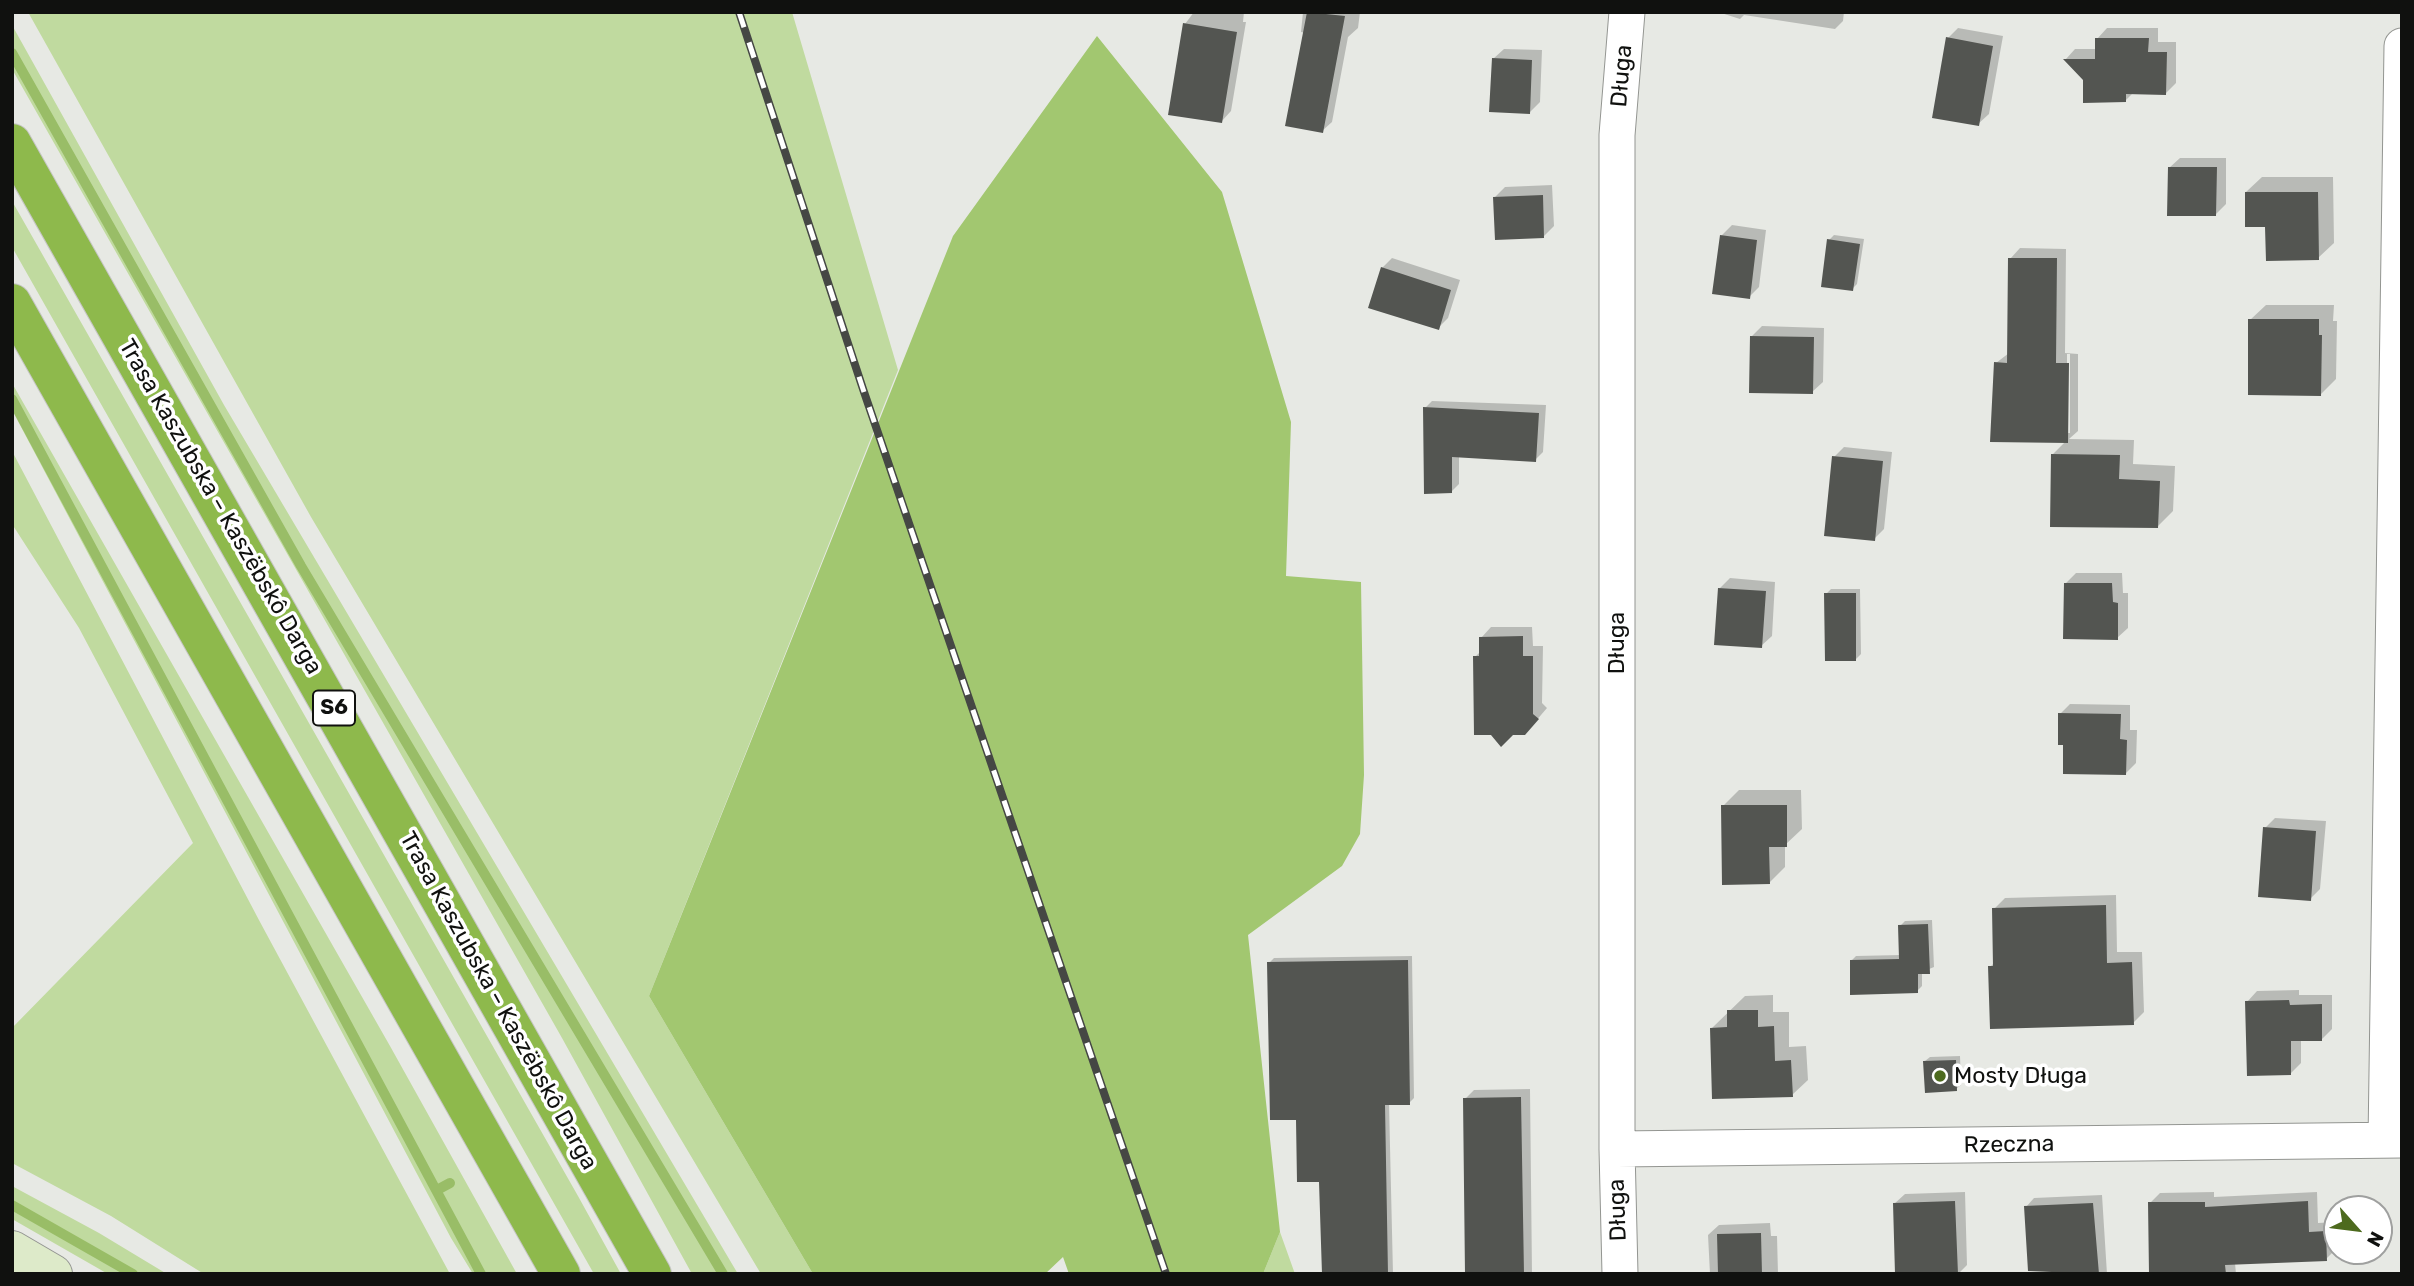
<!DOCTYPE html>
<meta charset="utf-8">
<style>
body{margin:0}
#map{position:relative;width:2414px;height:1286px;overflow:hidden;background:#e7e9e4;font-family:Rubik,sans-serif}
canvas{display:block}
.frame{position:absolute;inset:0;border:14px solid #10110f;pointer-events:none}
.north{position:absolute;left:2323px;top:1195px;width:70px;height:70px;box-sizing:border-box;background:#fff;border:2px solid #9fa09f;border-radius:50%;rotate:118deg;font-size:19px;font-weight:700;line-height:28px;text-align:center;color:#10110f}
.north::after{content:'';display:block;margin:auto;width:24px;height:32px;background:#4d6a1e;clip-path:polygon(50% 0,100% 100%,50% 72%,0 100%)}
</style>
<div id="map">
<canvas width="2414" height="1286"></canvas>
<div class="frame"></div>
<div class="north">N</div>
</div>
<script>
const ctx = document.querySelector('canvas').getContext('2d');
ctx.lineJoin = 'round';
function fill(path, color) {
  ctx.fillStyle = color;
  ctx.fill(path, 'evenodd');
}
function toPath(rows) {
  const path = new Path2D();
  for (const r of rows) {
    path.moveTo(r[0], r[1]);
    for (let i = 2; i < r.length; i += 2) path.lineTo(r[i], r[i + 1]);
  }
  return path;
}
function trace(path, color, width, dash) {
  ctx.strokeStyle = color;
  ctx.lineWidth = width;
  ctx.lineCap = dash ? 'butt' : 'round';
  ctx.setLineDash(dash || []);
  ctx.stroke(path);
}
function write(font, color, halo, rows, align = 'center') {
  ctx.font = font + ' Rubik,sans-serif';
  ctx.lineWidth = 7;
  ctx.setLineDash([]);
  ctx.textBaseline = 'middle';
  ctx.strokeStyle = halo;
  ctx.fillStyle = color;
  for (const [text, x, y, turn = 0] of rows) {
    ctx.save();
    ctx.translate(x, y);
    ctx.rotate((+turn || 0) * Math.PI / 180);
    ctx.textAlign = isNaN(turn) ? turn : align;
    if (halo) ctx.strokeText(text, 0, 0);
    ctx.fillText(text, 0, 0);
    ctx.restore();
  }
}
fill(toPath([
 [28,12,792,12,898,370,649,996,813,1274,761,1274,311,517],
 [12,25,224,405,738,1274,692,1274,562,1038,12,69],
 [12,201,578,1196,621,1274,594,1274,12,247],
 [12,383,390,1046,517,1274,473,1274,451,1238,12,410],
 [12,451,260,922,450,1274,204,1274,111,1216,12,1163,12,1028,193,843,79,628,12,524],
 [12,1186,99,1233,167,1274,108,1274,12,1219],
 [1280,1232,1295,1274,1263,1274]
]), '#c0da9f');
fill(toPath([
 [1097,36,1222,192,1291,422,1286,576,1361,582,1364,775,1360,834,1342,866,1248,935,1280,1232,1263,1274,1069,1274,1063,1257,1045,1274,813,1274,649,996,953,236]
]), '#a2c770');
fill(toPath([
 [1194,12,1244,12,1243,22,1246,22,1231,111,1221,122,1185,24],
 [1303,12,1360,12,1358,28,1348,37,1332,122,1322,131,1305,33,1301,32],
 [1718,12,1844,12,1843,21,1835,29,1744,15,1740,19],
 [1958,28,2003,36,1989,114,1978,124,1948,38],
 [2107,28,2158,28,2158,42,2176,42,2176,83,2166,93,2133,93,2125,101,2085,80,2066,59,2075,49,2097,49,2097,39],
 [1504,49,1542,50,1540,102,1530,112,1493,59],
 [2180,158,2226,158,2226,204,2216,214,2169,168],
 [2262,177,2333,177,2334,243,2318,258,2267,225,2246,192],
 [1552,185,1554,226,1544,236,1495,197,1505,187],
 [1732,225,1766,230,1759,287,1749,297,1721,236],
 [1834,235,1864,239,1857,284,1852,289,1829,240],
 [2020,248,2066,249,2065,353,2078,354,2078,431,2069,439,2134,440,2133,464,2175,466,2173,511,2158,526,2052,455,2066,441,1996,363,2009,353,2010,259],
 [2067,354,2070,354,2070,433,2067,433],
 [1392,258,1460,280,1448,318,1438,328,1382,268],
 [2266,305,2334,305,2333,321,2337,321,2336,379,2321,394,2250,320],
 [1762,326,1824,328,1823,382,1812,392,1752,336],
 [1432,401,1546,405,1543,452,1535,460,1459,455,1459,484,1451,492,1425,408],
 [1844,447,1892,452,1884,529,1874,539,1834,457],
 [2076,573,2122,573,2123,593,2128,593,2128,628,2117,638,2065,584],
 [1730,578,1775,582,1772,636,1761,646,1719,589],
 [1831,589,1860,589,1861,654,1856,659,1826,594],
 [1491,627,1532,627,1533,646,1543,646,1542,703,1547,708,1535,722,1475,657,1481,651,1481,638],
 [2070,704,2130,705,2130,730,2137,730,2136,763,2126,773,2065,743,2060,714],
 [1739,790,1801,790,1802,829,1785,845,1785,867,1769,883,1723,806],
 [2275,818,2326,821,2320,889,2310,899,2265,828],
 [2116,895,2117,952,2142,952,2144,1012,2133,1023,1990,967,1995,962,1994,909,2005,898],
 [1932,920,1934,967,1922,972,1922,986,1917,991,1851,961,1856,956,1901,955,1900,926,1905,921],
 [1412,956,1414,1098,1409,1103,1389,1103,1393,1274,1324,1274,1321,1180,1298,1118,1269,963,1274,958],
 [2299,990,2299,995,2332,995,2332,1029,2322,1039,2301,1039,2301,1063,2291,1073,2247,1002,2257,991],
 [1773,995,1773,1012,1789,1012,1789,1047,1806,1046,1808,1080,1792,1095,1712,1028,1745,996],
 [1960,1056,1961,1085,1956,1089,1925,1061,1930,1057],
 [1530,1089,1532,1274,1467,1274,1465,1099,1474,1090],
 [1965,1192,1967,1265,1958,1274,1897,1274,1894,1204,1905,1194],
 [2214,1192,2214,1197,2317,1192,2318,1223,2335,1222,2336,1249,2326,1259,2235,1263,2236,1274,2151,1274,2150,1203,2160,1193],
 [2102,1195,2107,1274,2060,1274,2026,1207,2034,1198],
 [1770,1223,1771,1236,1777,1236,1778,1274,1710,1274,1708,1235,1719,1225]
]), '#0003');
trace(toPath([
 [12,53,301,566,723,1274],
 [12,399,481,1274],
 [437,1190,450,1183],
 [12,1205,133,1274]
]), '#99bd67', 10);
fill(toPath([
 [1307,12,1345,16,1323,133,1285,126],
 [1183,23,1237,32,1222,123,1168,115],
 [1946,37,1993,46,1979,126,1932,118],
 [2095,38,2149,38,2148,52,2167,52,2166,95,2126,94,2126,102,2083,103,2083,80,2063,59,2095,59],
 [1492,58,1532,60,1530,114,1489,112],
 [2168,167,2217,167,2216,216,2167,216],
 [2245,192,2318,192,2319,260,2266,261,2265,227,2245,227],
 [1543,195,1544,238,1495,240,1493,197],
 [1720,235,1757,240,1750,299,1712,294],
 [1827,239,1860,244,1853,291,1821,287],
 [2008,258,2057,258,2056,363,2069,363,2068,443,1990,442,1994,362,2007,363],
 [1381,267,1451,290,1439,330,1368,308],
 [2248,319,2319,319,2319,335,2322,335,2321,396,2248,395],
 [1750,336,1814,337,1813,394,1749,393],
 [1423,407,1539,413,1536,462,1452,457,1452,493,1424,494],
 [2051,454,2120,455,2119,479,2160,481,2158,528,2050,527],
 [1832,456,1883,461,1875,541,1824,536],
 [2064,583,2112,583,2113,602,2118,603,2118,640,2063,639],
 [1718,588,1766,591,1762,648,1714,645],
 [1824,593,1856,593,1856,661,1825,661],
 [1523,636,1523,656,1533,656,1533,714,1539,719,1525,735,1513,735,1501,747,1491,735,1474,735,1473,656,1479,656,1479,637],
 [2058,713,2121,714,2120,739,2127,740,2126,775,2063,774,2063,745,2058,745],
 [1721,805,1787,805,1787,847,1769,847,1770,884,1722,885],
 [2263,827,2316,831,2311,901,2258,897],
 [2106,905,2107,963,2132,962,2134,1025,1990,1029,1988,966,1993,966,1992,908],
 [1928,924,1930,974,1918,974,1918,993,1850,995,1850,960,1899,959,1898,925],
 [1408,960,1410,1105,1385,1105,1388,1274,1322,1274,1319,1182,1297,1182,1296,1120,1270,1120,1267,962],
 [2289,1000,2290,1005,2322,1004,2322,1041,2291,1041,2291,1075,2247,1076,2245,1001],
 [1727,1010,1758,1010,1758,1027,1774,1026,1775,1061,1791,1060,1793,1097,1712,1099,1710,1028,1727,1027],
 [1956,1060,1957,1091,1925,1093,1923,1061],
 [1521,1097,1524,1274,1465,1274,1463,1098],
 [1955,1201,1958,1274,1895,1274,1893,1203],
 [2308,1201,2309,1232,2326,1231,2327,1261,2225,1265,2226,1274,2149,1274,2148,1202,2205,1202,2205,1207],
 [2093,1203,2099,1274,2028,1271,2024,1206],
 [1761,1233,1762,1274,1718,1274,1717,1234]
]), '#535551');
const street = toPath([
 [2386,1140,2402,46],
 [1617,1149,2402,1140],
 [1620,1274,1617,1149,1617,135,1627,12]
]);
const secondary = toPath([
 [12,1250,53,1274]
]);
const highway = toPath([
 [12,143,652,1274],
 [12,303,561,1274]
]);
trace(street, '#939591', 37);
trace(secondary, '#939591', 40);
trace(highway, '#c6c6c5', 40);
trace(street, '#fff', 35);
trace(secondary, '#ddeac9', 38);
trace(highway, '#8eb94c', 38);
const rail = toPath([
 [739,12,863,389,1166,1274]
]);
trace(rail, '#454744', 8);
trace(rail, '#fff', 5, [16]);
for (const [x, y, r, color] of [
 [1940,1076,7,"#4d6a1e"]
]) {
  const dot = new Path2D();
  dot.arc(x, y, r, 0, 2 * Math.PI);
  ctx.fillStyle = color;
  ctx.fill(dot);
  trace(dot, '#fff', 2.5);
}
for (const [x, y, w] of [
 [334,708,42]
]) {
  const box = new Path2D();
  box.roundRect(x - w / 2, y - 17.5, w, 35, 5);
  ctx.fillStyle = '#fff';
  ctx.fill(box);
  trace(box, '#10110f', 2);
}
write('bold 21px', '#10110f', null, [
 ["S6",334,708]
]);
write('23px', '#10110f', '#fff', [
 ["Długa",1622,76,-85],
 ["Trasa Kaszubska – Kaszëbskô Darga",220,507,60],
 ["Długa",1617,643,-90],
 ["Trasa Kaszubska – Kaszëbskô Darga",498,1001,61],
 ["Rzeczna",2009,1145,-1],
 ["Długa",1618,1210,-92]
]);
write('23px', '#10110f', '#fff', [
 ["Mosty Długa",1954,1076]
], 'left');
</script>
